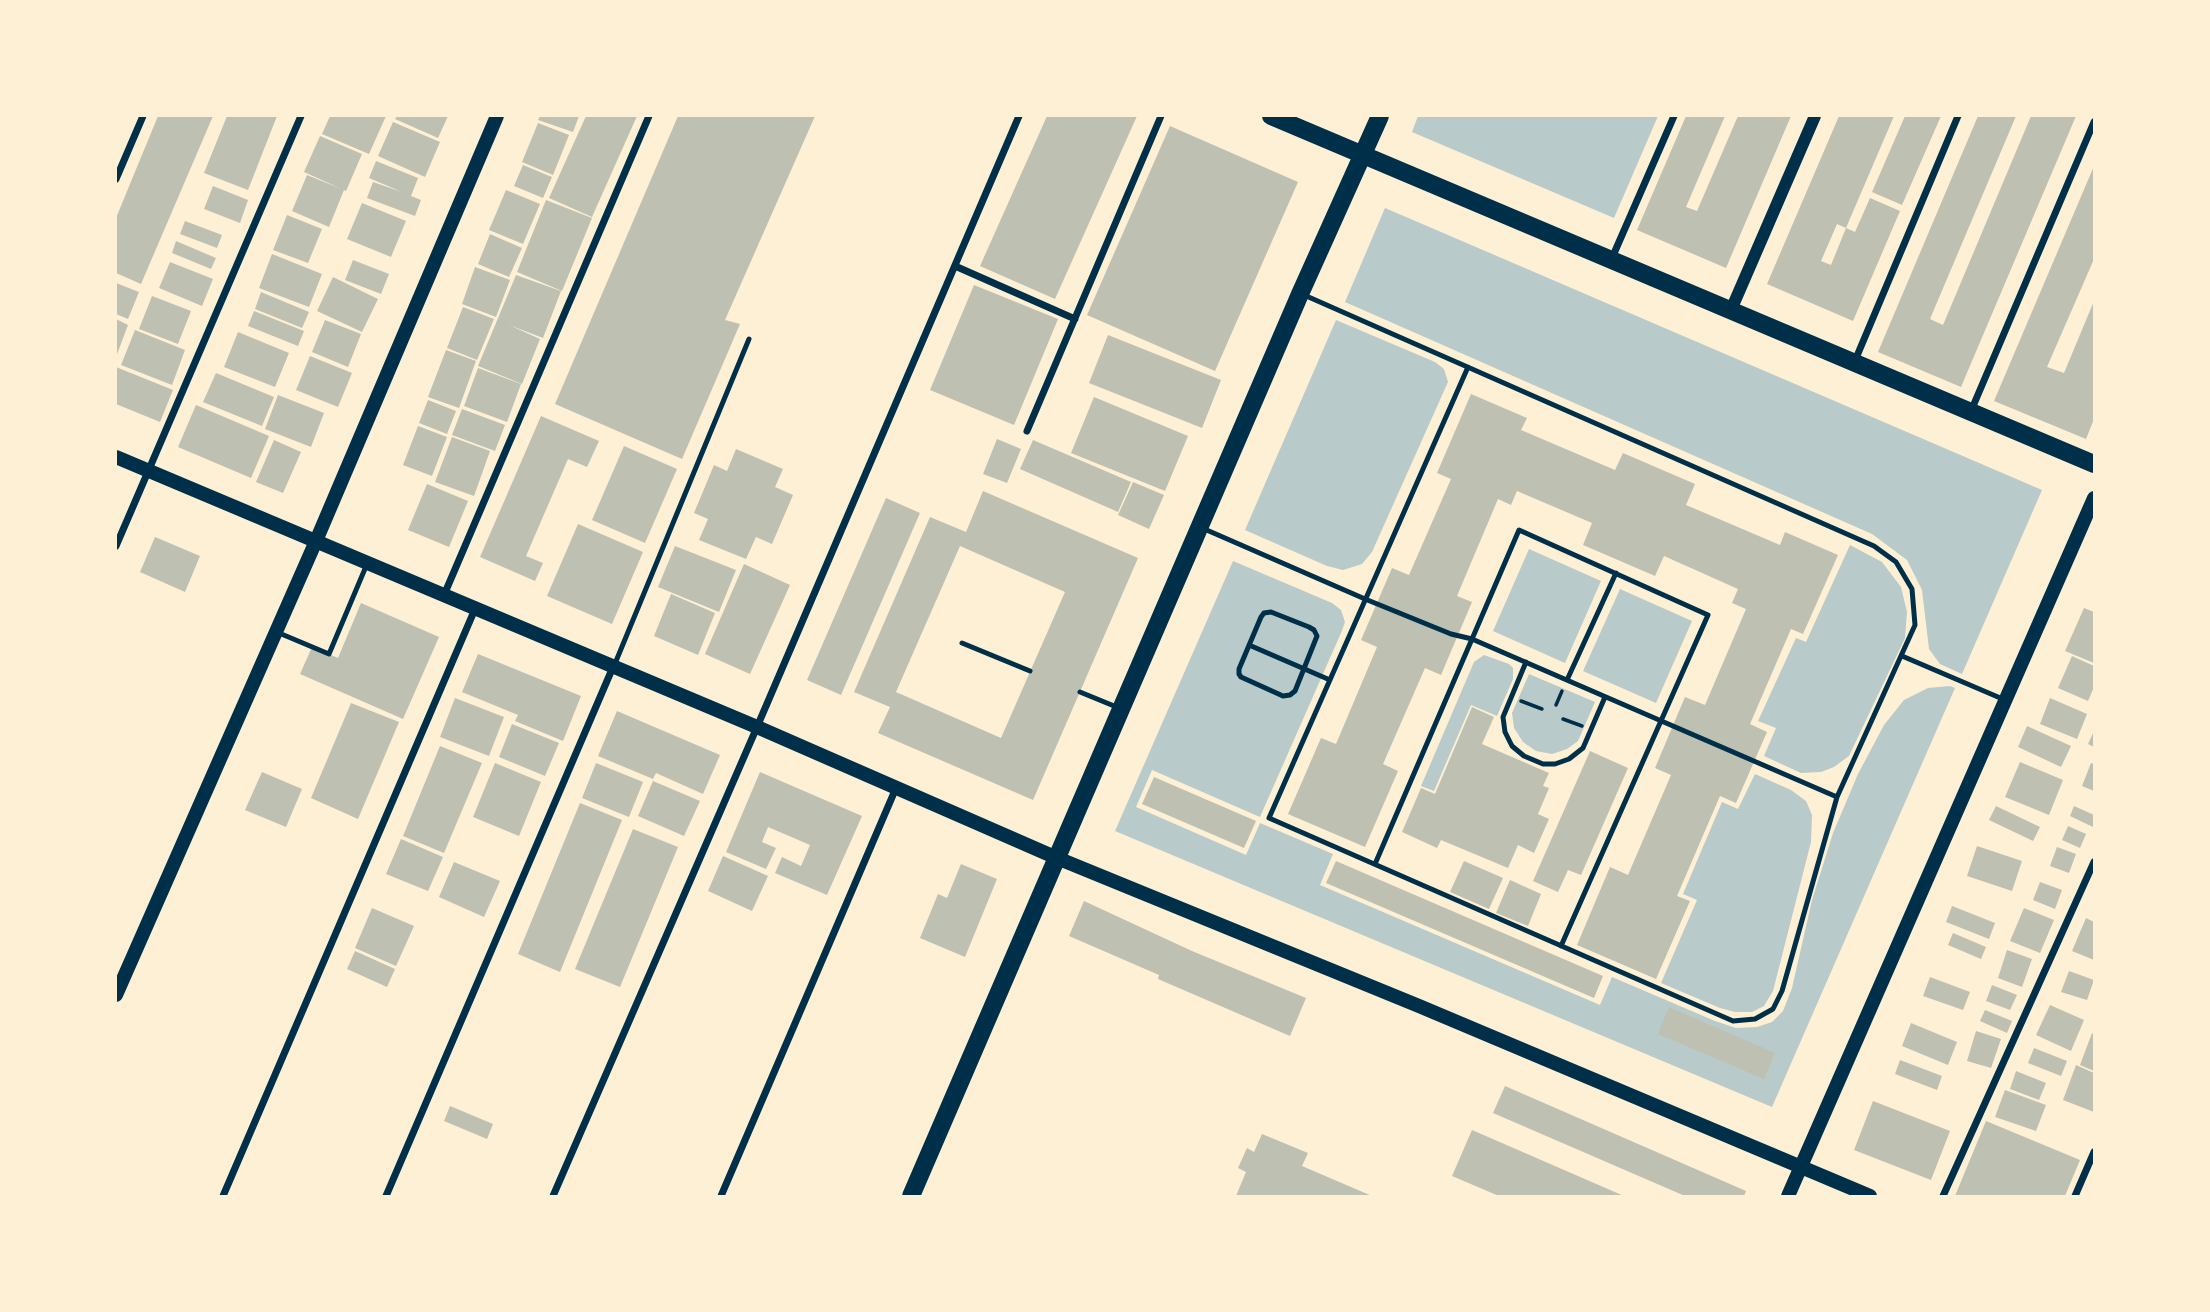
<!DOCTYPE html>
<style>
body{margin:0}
#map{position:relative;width:2210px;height:1312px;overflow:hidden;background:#fdf0d5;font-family:"Open Sans",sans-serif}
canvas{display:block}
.frame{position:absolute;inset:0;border:117px solid #fdf0d5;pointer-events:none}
</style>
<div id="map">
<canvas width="2210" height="1312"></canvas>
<div class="frame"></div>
</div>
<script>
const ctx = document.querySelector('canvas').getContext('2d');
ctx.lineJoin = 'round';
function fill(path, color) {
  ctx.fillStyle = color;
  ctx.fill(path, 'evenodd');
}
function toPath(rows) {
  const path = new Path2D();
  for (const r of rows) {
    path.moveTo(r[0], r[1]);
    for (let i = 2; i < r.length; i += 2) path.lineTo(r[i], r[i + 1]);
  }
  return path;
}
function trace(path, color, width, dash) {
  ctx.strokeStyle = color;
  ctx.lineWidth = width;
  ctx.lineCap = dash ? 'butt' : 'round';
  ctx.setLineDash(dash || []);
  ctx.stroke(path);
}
fill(toPath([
 [1418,116,1658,116,1614,218,1412,132],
 [1385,208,2042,490,1962,674,1940,664,1929,649,1922,590,1907,560,1872,534,1345,302],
 [1336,320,1435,362,1444,369,1448,382,1372,552,1362,564,1343,570,1327,566,1245,530],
 [1850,545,1882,562,1901,587,1907,612,1905,638,1849,756,1834,767,1821,772,1801,773,1764,756,1776,728,1758,721,1796,638,1806,642],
 [1529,549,1601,581,1565,663,1493,631],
 [1233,561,1332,603,1341,610,1345,622,1341,633,1260,817,1152,770,1136,807,1246,855,1260,823,1333,854,1320,885,1600,1005,1612,977,1715,1021,1736,1028,1757,1027,1772,1022,1783,1011,1792,988,1812,900,1833,833,1858,774,1884,725,1904,700,1928,688,1950,686,1955,688,1772,1107,1115,831],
 [1620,589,1692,621,1656,703,1583,671],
 [1484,655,1509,664,1513,668,1513,679,1497,716,1471,705,1434,791,1421,786,1474,662],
 [1529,674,1595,702,1578,741,1567,749,1552,754,1536,751,1523,742,1514,728,1512,713],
 [1755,774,1791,790,1806,801,1812,815,1811,842,1773,991,1764,1006,1752,1012,1735,1012,1720,1008,1661,983,1697,900,1683,894,1722,802,1738,809]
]), '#b9caca');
fill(toPath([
 [158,116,213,116,141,284,116,273,116,218],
 [227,116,277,116,248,190,204,173],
 [330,116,386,116,369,154,322,134],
 [397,116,448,116,438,138,395,119],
 [540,116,579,116,573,132,538,120],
 [586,116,637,116,592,217,549,198],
 [678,116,815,116,725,320,740,324,682,459,555,404],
 [1047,116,1137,116,1055,299,980,266],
 [1686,116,1725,116,1686,207,1697,211,1738,116,1791,116,1726,268,1637,230],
 [1839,116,1894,116,1846,228,1837,224,1821,261,1831,265,1846,228,1855,232,1870,198,1900,211,1853,321,1767,284],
 [1905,116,1941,116,1902,205,1872,192],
 [1978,116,2016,116,1930,319,1943,325,2031,116,2076,116,1961,387,1878,352],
 [393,122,440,142,425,177,378,156],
 [538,123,569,135,553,175,522,162],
 [1170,126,1298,182,1215,371,1087,315],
 [320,136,362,154,346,191,304,172],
 [376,161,418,178,411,196,421,200,415,216,367,198,373,182,402,192,369,178],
 [523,165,552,177,543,198,514,186],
 [2094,166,2094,259,2047,367,2064,373,2094,301,2094,419,2086,439,1994,401],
 [307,175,344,190,329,227,292,211],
 [213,186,248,200,240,223,204,209],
 [506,190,540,204,523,244,489,230],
 [546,200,592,218,562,291,517,272],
 [362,203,406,221,391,257,347,239],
 [287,215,322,229,308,263,273,250],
 [185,221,222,235,217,248,180,234],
 [490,234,522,248,509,277,478,264],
 [176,241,216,258,211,269,172,253],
 [272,254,322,274,309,307,259,288],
 [353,260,389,274,381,294,345,280],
 [170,262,213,279,202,306,159,288],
 [475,267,510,280,496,317,462,304],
 [516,275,561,291,543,338,509,325,540,339,522,384,478,366],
 [333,277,378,299,362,332,317,311],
 [116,283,139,292,128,319,116,314],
 [974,285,1058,319,1014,425,930,390],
 [261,292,309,312,302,328,255,309],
 [152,296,191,311,178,344,139,329],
 [463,307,494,319,477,360,447,348],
 [254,311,304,331,298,346,248,326],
 [116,319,128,325,116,357],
 [325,320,361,334,348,367,312,352],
 [135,330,185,350,172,385,121,365],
 [238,332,289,353,275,387,224,367],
 [1108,335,1221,380,1202,428,1089,383],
 [446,350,476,361,459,408,428,397],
 [310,356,352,373,338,407,296,390],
 [116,367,173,390,160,422,116,404],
 [478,368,521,384,507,422,464,406],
 [216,373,274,397,262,426,203,402],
 [1471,394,1527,418,1521,430,1615,470,1623,453,1695,484,1686,505,1780,545,1785,532,1838,555,1803,634,1791,629,1750,724,1767,732,1736,803,1720,796,1677,896,1690,901,1656,979,1577,945,1610,867,1628,875,1671,775,1655,768,1685,697,1705,705,1746,609,1732,603,1738,589,1664,556,1655,576,1583,545,1592,523,1517,491,1511,505,1498,499,1457,596,1472,602,1441,675,1425,668,1383,764,1398,771,1365,847,1288,814,1321,738,1336,744,1377,647,1361,640,1392,568,1409,575,1451,479,1437,473],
 [278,395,324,413,311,447,265,429],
 [1094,397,1188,436,1165,491,1071,453],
 [428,400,456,411,447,434,419,423],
 [196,405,269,436,251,478,178,447],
 [462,409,505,425,495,451,452,435],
 [541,416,599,441,587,467,568,459,526,556,543,563,535,581,480,557],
 [418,426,447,437,432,476,403,465],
 [452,437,490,451,474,496,435,482],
 [997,439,1021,449,1007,483,983,474],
 [274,440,301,452,283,493,256,482],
 [1033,440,1131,482,1118,512,1020,469],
 [624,446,677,469,645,543,592,520],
 [736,449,783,469,775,487,793,495,772,544,756,537,746,559,699,540,708,519,694,513,714,465,727,471],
 [1133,482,1164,495,1149,529,1118,515],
 [427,484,468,501,449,547,408,530],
 [983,491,1138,558,1033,800,878,733,890,707,854,692,930,517,966,532],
 [960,546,1065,592,1001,738,896,692],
 [886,498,920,513,841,695,807,680],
 [578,524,643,552,612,624,547,596],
 [155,537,200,556,185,592,140,572],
 [675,546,736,570,719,612,658,587],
 [744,564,790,585,750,674,705,654],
 [671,594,715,613,698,655,654,636],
 [361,603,439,637,403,719,300,674,312,647,338,658],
 [2084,608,2094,612,2094,663,2065,651],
 [478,654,581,696,563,741,515,721,518,715,462,692],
 [2072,656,2094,666,2094,687,2088,701,2058,688],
 [455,698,504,717,489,756,440,737],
 [2050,698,2087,714,2077,739,2040,724],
 [351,703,399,722,358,819,311,798],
 [1472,707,1494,717,1482,744,1549,773,1543,786,1549,788,1538,814,1549,819,1534,853,1518,845,1508,868,1441,840,1437,848,1402,832,1421,788,1435,794],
 [617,711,720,755,703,794,656,773,653,779,598,756],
 [512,724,559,743,545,776,499,757],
 [2027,726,2071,746,2061,767,2018,747],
 [2094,731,2094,747,2088,744],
 [440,746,482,763,444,853,403,836],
 [1590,751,1628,768,1581,875,1568,870,1558,892,1533,881],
 [2020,762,2063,780,2049,815,2005,797],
 [495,763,541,782,519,836,473,817],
 [596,763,643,782,629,817,582,798],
 [2091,763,2094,764,2094,791,2082,786],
 [262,772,302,789,286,827,245,810],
 [760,772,862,816,827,895,775,873,782,857,801,866,810,845,768,827,762,842,776,848,766,869,726,852],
 [1154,777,1256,821,1244,848,1142,804],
 [653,781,700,801,684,836,638,816],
 [580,803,622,820,560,972,518,954],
 [1996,806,2040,827,2033,841,1989,820],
 [2074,806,2094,815,2093,827,2070,816],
 [2068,826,2086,834,2080,848,2062,840],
 [633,829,678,847,620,987,575,969],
 [401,839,443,857,428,891,386,874],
 [1977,846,2022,861,2012,891,1967,876],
 [2057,847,2076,854,2069,873,2050,866],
 [723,856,768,876,752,911,708,891],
 [1336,861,1603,976,1594,998,1326,883],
 [1464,861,1503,878,1489,909,1450,892],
 [454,862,500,881,484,917,439,897],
 [961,864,997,879,965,957,920,938,938,894,947,898],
 [1510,880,1541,894,1528,926,1496,913],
 [2040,882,2062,890,2055,909,2033,900],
 [1084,901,1192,951,1306,998,1290,1036,1158,979,1159,975,1069,936],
 [1952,906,1995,923,1989,939,1946,922],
 [372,908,414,926,396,966,355,948],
 [2024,908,2054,920,2040,953,2010,941],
 [2086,918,2094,922,2094,960,2072,951],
 [1953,933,1986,947,1981,959,1948,945],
 [2007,950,2032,959,2022,987,1998,978],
 [355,951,395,969,387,987,347,969],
 [2069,971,2094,980,2087,1000,2061,992],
 [1930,977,1970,992,1963,1010,1923,996],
 [1992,985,2017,995,2010,1010,1986,1001],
 [2050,1005,2084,1020,2071,1051,2036,1035],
 [1669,1007,1775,1053,1764,1079,1658,1034],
 [1985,1010,2012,1021,2007,1033,1980,1021],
 [1911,1023,1957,1042,1948,1065,1902,1046],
 [1976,1031,2001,1039,1991,1068,1967,1061],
 [2092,1033,2094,1034,2094,1071,2080,1065],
 [2034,1048,2067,1061,2061,1076,2028,1063],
 [1900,1060,1942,1076,1937,1090,1895,1074],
 [2076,1065,2094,1073,2094,1112,2063,1100],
 [2016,1071,2046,1083,2039,1100,2010,1089],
 [1505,1086,1746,1191,1744,1196,1685,1196,1493,1113],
 [2005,1090,2046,1105,2036,1131,1995,1117],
 [1873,1101,1950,1131,1931,1180,1854,1150],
 [450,1106,493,1124,487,1139,444,1121],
 [1986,1121,2080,1160,2065,1196,1955,1196],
 [1472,1130,1624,1196,1499,1196,1452,1176],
 [1262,1134,1308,1153,1302,1166,1372,1196,1236,1196,1246,1172,1238,1168,1247,1148,1254,1152]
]), '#bec0b2');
trace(toPath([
 [1521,701,1542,709],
 [1556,705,1562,691],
 [1563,719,1582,726]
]), '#003049', 3.5);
trace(toPath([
 [1304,295,1874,546,1896,562,1912,589,1915,625,1837,797,1782,991,1773,1009,1755,1019,1733,1021,1269,818,1468,367],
 [1202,528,1365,599,1451,634,1472,639,1837,797],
 [1271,612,1309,627,1314,630,1317,636,1295,691,1290,695,1283,696,1241,677,1239,674,1239,669,1261,617,1264,613,1271,612],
 [279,633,329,654,367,564],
 [962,643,1030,671],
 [1249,645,1330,680],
 [1902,656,2005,700],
 [1526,662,1503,717,1505,732,1512,746,1524,756,1543,764,1555,764,1569,759,1583,748,1605,697],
 [614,666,749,339],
 [1567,680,1616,573],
 [1080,692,1119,708],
 [1375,864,1519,530,1708,615,1561,946]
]), '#003049', 5);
trace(toPath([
 [116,179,143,116],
 [1612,258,1674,116],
 [955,266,1075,319],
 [1854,363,1958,116],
 [1971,411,2094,122],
 [1027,431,1161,116],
 [116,546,301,116],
 [444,595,649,116],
 [223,1196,475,609],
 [386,1196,613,667],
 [553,1196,757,727,1019,116],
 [721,1196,896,788],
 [1943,1196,2094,862],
 [2075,1196,2094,1152]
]), '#003049', 7);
trace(toPath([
 [1731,310,1815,116]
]), '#003049', 12);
trace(toPath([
 [116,457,757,727,1057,858,1419,1006,1870,1196],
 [116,995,316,541,497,116],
 [1788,1196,2094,498]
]), '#003049', 14);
trace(toPath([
 [1271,116,2094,464],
 [911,1196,1300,294,1380,116]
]), '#003049', 18);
</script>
